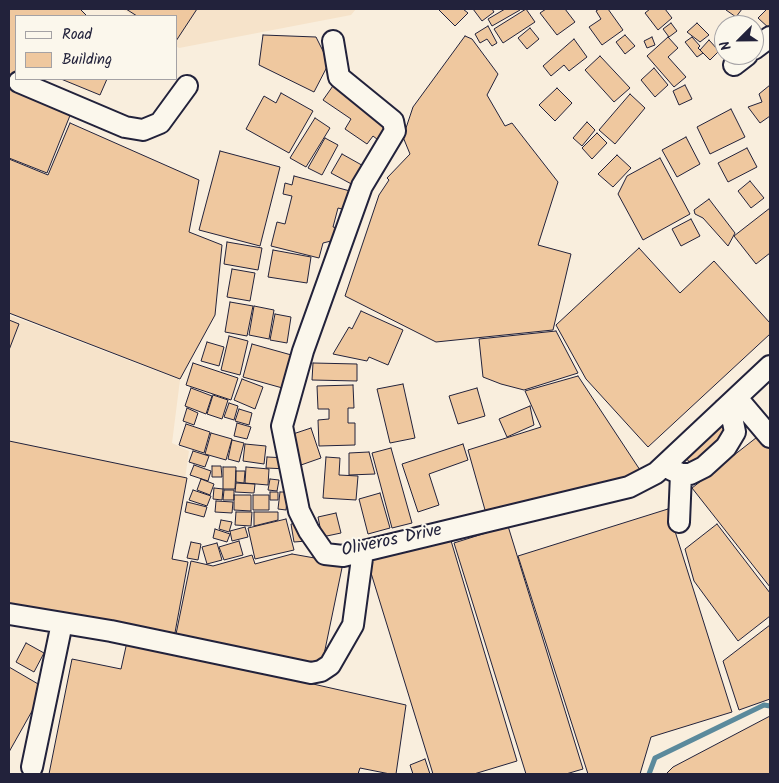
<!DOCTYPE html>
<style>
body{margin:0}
#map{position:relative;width:779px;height:783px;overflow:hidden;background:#f9eedd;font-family:Kalam,sans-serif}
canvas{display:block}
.frame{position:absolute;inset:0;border:10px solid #22223b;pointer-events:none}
.legend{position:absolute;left:15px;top:15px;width:162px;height:65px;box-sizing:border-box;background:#fbf7ec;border:1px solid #a4a2a5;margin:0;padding:6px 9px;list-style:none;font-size:15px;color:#22223b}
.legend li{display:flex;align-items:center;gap:10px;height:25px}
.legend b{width:25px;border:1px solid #a4a2a5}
.north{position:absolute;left:714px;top:15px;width:50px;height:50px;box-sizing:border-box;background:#fbf7ec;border:1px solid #a4a2a5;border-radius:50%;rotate:247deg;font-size:14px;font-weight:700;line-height:20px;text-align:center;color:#22223b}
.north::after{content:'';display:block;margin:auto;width:18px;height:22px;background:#22223b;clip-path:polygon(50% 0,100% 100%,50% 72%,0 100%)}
</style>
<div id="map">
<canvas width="779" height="783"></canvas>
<div class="frame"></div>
<ul class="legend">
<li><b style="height:6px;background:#fbf7ec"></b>Road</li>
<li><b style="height:14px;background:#efc89f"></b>Building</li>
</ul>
<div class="north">N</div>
</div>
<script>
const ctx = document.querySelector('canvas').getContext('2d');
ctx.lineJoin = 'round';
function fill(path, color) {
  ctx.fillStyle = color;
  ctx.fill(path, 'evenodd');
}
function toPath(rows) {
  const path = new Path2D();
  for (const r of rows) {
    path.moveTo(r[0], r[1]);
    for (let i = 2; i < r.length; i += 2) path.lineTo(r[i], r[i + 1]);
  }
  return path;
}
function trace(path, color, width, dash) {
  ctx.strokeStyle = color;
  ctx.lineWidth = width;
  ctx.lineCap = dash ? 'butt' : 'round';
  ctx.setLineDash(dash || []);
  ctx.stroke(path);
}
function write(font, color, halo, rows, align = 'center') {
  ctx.font = font + ' Kalam,sans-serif';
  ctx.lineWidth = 4;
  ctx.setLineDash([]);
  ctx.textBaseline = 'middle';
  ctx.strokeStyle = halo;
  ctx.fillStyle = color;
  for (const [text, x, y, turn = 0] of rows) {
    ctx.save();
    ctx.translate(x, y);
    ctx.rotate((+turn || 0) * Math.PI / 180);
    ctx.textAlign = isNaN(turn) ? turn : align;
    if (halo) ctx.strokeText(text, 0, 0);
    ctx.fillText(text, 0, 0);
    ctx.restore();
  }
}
fill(toPath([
 [122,9,356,9,351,15,179,48,176,46,176,16,133,16],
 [9,315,180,380,172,443,189,451,185,479,9,445]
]), '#f6e3ca');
trace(toPath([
 [649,774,655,758,764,705,770,706]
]), '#5b8a9c', 5);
const building = toPath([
 [9,9,80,9,87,16,16,16,16,79,71,113,47,173,9,158,9,9],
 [126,9,197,9,176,41,176,16,137,16,126,9],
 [438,9,463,9,468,13,455,26,438,9],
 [473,9,492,9,494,12,482,21,473,9],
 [505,9,519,9,520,10,492,26,488,19,505,9],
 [526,9,535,22,503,43,494,29,526,9],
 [546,9,565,9,575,22,557,35,540,13,546,9],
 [599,9,608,9,623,30,602,45,589,27,601,19,596,11,599,9],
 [650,9,665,9,672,18,658,30,645,13,650,9],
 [727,9,742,9,736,17,726,10,727,9],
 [767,9,770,9,770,29,758,18,767,9],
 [671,23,677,31,669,37,663,29,671,23],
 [697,23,709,35,700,42,687,32,697,23],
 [488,26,497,43,492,46,487,39,480,43,475,34,488,26],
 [530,28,539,39,527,49,518,38,530,28],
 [263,35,316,37,329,63,314,92,259,65,263,35],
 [625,35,635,46,625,54,616,42,625,35],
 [465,36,472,39,498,74,487,95,505,126,512,123,558,182,538,245,571,254,553,330,436,342,345,296,379,195,389,180,387,178,410,154,403,137,413,107,465,36],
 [652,37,655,45,647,48,644,41,652,37],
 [668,37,678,48,668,57,686,77,674,87,647,56,668,37],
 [692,37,700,46,698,48,703,53,697,57,685,42,692,37],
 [574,39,587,57,569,71,564,65,551,76,543,66,574,39],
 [709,40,719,51,710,60,700,50,709,40],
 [600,56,630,88,614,102,585,70,600,56],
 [654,68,668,85,655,97,641,80,654,68],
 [61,79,107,79,100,95,61,79],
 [335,83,391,129,382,143,373,136,367,144,345,129,351,119,323,100,335,83],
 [685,85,692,99,679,105,673,91,685,85],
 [770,85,770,116,760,123,748,107,762,102,759,94,770,85],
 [557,88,572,103,555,121,539,105,557,88],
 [281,93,313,111,289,153,246,129,264,96,276,103,281,93],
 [630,94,645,108,615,144,599,130,630,94],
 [731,109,745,137,710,154,697,127,731,109],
 [315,118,330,128,306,167,290,158,315,118],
 [587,122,595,130,582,146,573,138,587,122],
 [70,123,199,180,189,232,222,245,215,315,180,379,9,313,9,159,48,175,70,123],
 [597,133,607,143,592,159,582,148,597,133],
 [686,137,700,164,677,177,662,150,686,137],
 [325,138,338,145,322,175,308,168,325,138],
 [747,148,757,167,728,182,718,163,747,148],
 [220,151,280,167,260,246,199,230,220,151],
 [342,154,367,168,357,187,331,173,342,154],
 [617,155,631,168,613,187,598,174,617,155],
 [660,158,690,214,643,240,618,194,627,176,660,158],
 [294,176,350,191,346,210,338,208,333,227,342,229,339,239,323,243,319,258,271,246,277,222,285,224,292,196,283,194,285,183,292,185,294,176],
 [750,181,764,198,751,208,738,191,750,181],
 [709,199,735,233,728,246,703,218,695,214,694,210,709,199],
 [770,208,770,253,756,264,734,236,770,208],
 [691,219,700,236,681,246,672,229,691,219],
 [227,242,262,248,258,270,224,264,227,242],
 [639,248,680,293,714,261,770,323,770,334,648,447,586,379,556,325,639,248],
 [273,250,311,257,307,283,268,277,273,250],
 [232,269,255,273,250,301,227,297,232,269],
 [230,302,253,306,247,336,225,332,230,302],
 [254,306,274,310,269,339,249,335,254,306],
 [361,311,403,330,388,365,369,357,367,361,333,354,349,327,352,329,361,311],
 [275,314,291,317,287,343,270,340,275,314],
 [9,320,19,324,9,350,9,320],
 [556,331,578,373,524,390,501,384,483,377,479,339,556,331],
 [229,336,248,341,240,375,221,370,229,336],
 [207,342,224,347,219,366,201,361,207,342],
 [252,344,295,356,286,389,243,377,252,344],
 [193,363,238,378,231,400,186,385,193,363],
 [313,363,357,364,357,381,312,380,313,363],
 [578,376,642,473,487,517,468,450,541,427,525,391,578,376],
 [242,379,263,387,255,409,234,400,242,379],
 [403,384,415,438,390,443,377,389,403,384],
 [353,385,354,408,348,408,348,423,355,423,355,445,319,446,318,420,329,419,329,409,318,409,317,386,353,385],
 [191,388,212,396,206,414,185,406,191,388],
 [477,388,485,416,458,424,449,396,477,388],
 [213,395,228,400,222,419,207,414,213,395],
 [229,403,238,406,234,420,224,417,229,403],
 [530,406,534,425,507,437,499,419,530,406],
 [187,408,198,413,194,425,183,421,187,408],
 [239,409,252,413,249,425,235,421,239,409],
 [721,422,730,432,692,465,684,456,721,422],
 [237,423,251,427,247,439,234,436,237,423],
 [186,424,210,432,204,453,179,445,186,424],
 [311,428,321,458,301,465,290,435,311,428],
 [211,433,232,439,226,460,205,454,211,433],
 [761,434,770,447,770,587,692,488,761,434],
 [232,440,244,443,239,462,228,459,232,440],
 [9,441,187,478,172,559,188,562,174,638,9,606,9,441],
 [245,444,266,446,264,464,243,461,245,444],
 [463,444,468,460,429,474,439,505,418,512,402,464,463,444],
 [391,448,412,523,392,528,372,453,391,448],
 [193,451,209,456,205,467,189,462,193,451],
 [369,452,375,474,349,475,349,453,369,452],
 [267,457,288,458,288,469,266,468,267,457],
 [326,457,340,458,339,475,358,476,356,500,323,498,326,457],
 [194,465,211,471,208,481,190,475,194,465],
 [212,466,221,466,222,477,212,477,212,466],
 [223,467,236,467,235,489,223,489,223,467],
 [246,467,269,469,268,485,245,483,246,467],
 [236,471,245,471,244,483,236,482,236,471],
 [201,479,214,484,210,495,197,490,201,479],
 [270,479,279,480,277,491,268,490,270,479],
 [236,483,255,484,254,493,235,492,236,483],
 [214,488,223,489,222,500,213,499,214,488],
 [193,490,211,496,207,506,189,500,193,490],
 [224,490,234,490,234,500,223,500,224,490],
 [270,492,278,492,278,500,270,500,270,492],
 [280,492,288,492,286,510,278,509,280,492],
 [380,493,390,528,368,534,359,499,380,493],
 [234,495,251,495,251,511,234,510,234,495],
 [253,495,269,495,269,510,253,510,253,495],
 [216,501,233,502,232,513,215,512,216,501],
 [187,502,207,507,204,517,185,512,187,502],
 [668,509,732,712,651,737,640,774,588,774,518,556,668,509],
 [236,512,252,512,251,526,235,525,236,512],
 [254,512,278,512,278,520,254,526,254,512],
 [336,513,341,533,322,537,318,517,336,513],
 [286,519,294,550,255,559,248,528,286,519],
 [221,520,232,522,229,532,219,529,221,520],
 [304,522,307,541,294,542,291,524,304,522],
 [717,524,770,593,770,616,738,641,694,581,685,549,717,524],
 [508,526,583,769,566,774,526,774,454,543,508,526],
 [245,527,248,537,232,541,230,531,245,527],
 [215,529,230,534,227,542,213,538,215,529],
 [449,534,517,761,474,774,433,774,367,560,449,534],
 [239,541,243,555,224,560,219,547,239,541],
 [191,542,201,544,198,560,187,558,191,542],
 [217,543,222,560,207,564,202,547,217,543],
 [292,554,343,563,321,669,175,639,191,561,213,566,252,555,255,564,292,554],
 [770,625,770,699,739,710,723,661,770,625],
 [127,642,406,705,396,774,390,774,360,768,358,774,49,774,72,659,121,669,127,642],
 [26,643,44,653,34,672,16,662,26,643],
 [9,667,45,688,9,752,9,667],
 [770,716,770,774,666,774,673,767,770,716],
 [425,759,430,774,413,774,410,765,425,759]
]);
fill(building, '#efc89f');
trace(building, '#22223b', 1);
const minor = toPath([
 [333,41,339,77,393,121,395,131,362,186,303,351,282,426,299,511,309,531,325,554,343,556,629,487,656,473,770,366],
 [754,49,770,37],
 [734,65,747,55],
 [19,82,125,127,143,130,160,123,187,86],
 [737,398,770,437],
 [665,465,672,470,681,474,690,474,704,467,726,447,735,432,733,422,730,415,724,409],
 [679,522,681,474],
 [9,614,111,631,311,673,321,671,330,665,353,625,363,551],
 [32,767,62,623]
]);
trace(minor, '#22223b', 24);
trace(minor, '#fbf7ec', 20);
write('18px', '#22223b', '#fbf7ec', [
 ["Oliveros Drive",392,542,-12]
]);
</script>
